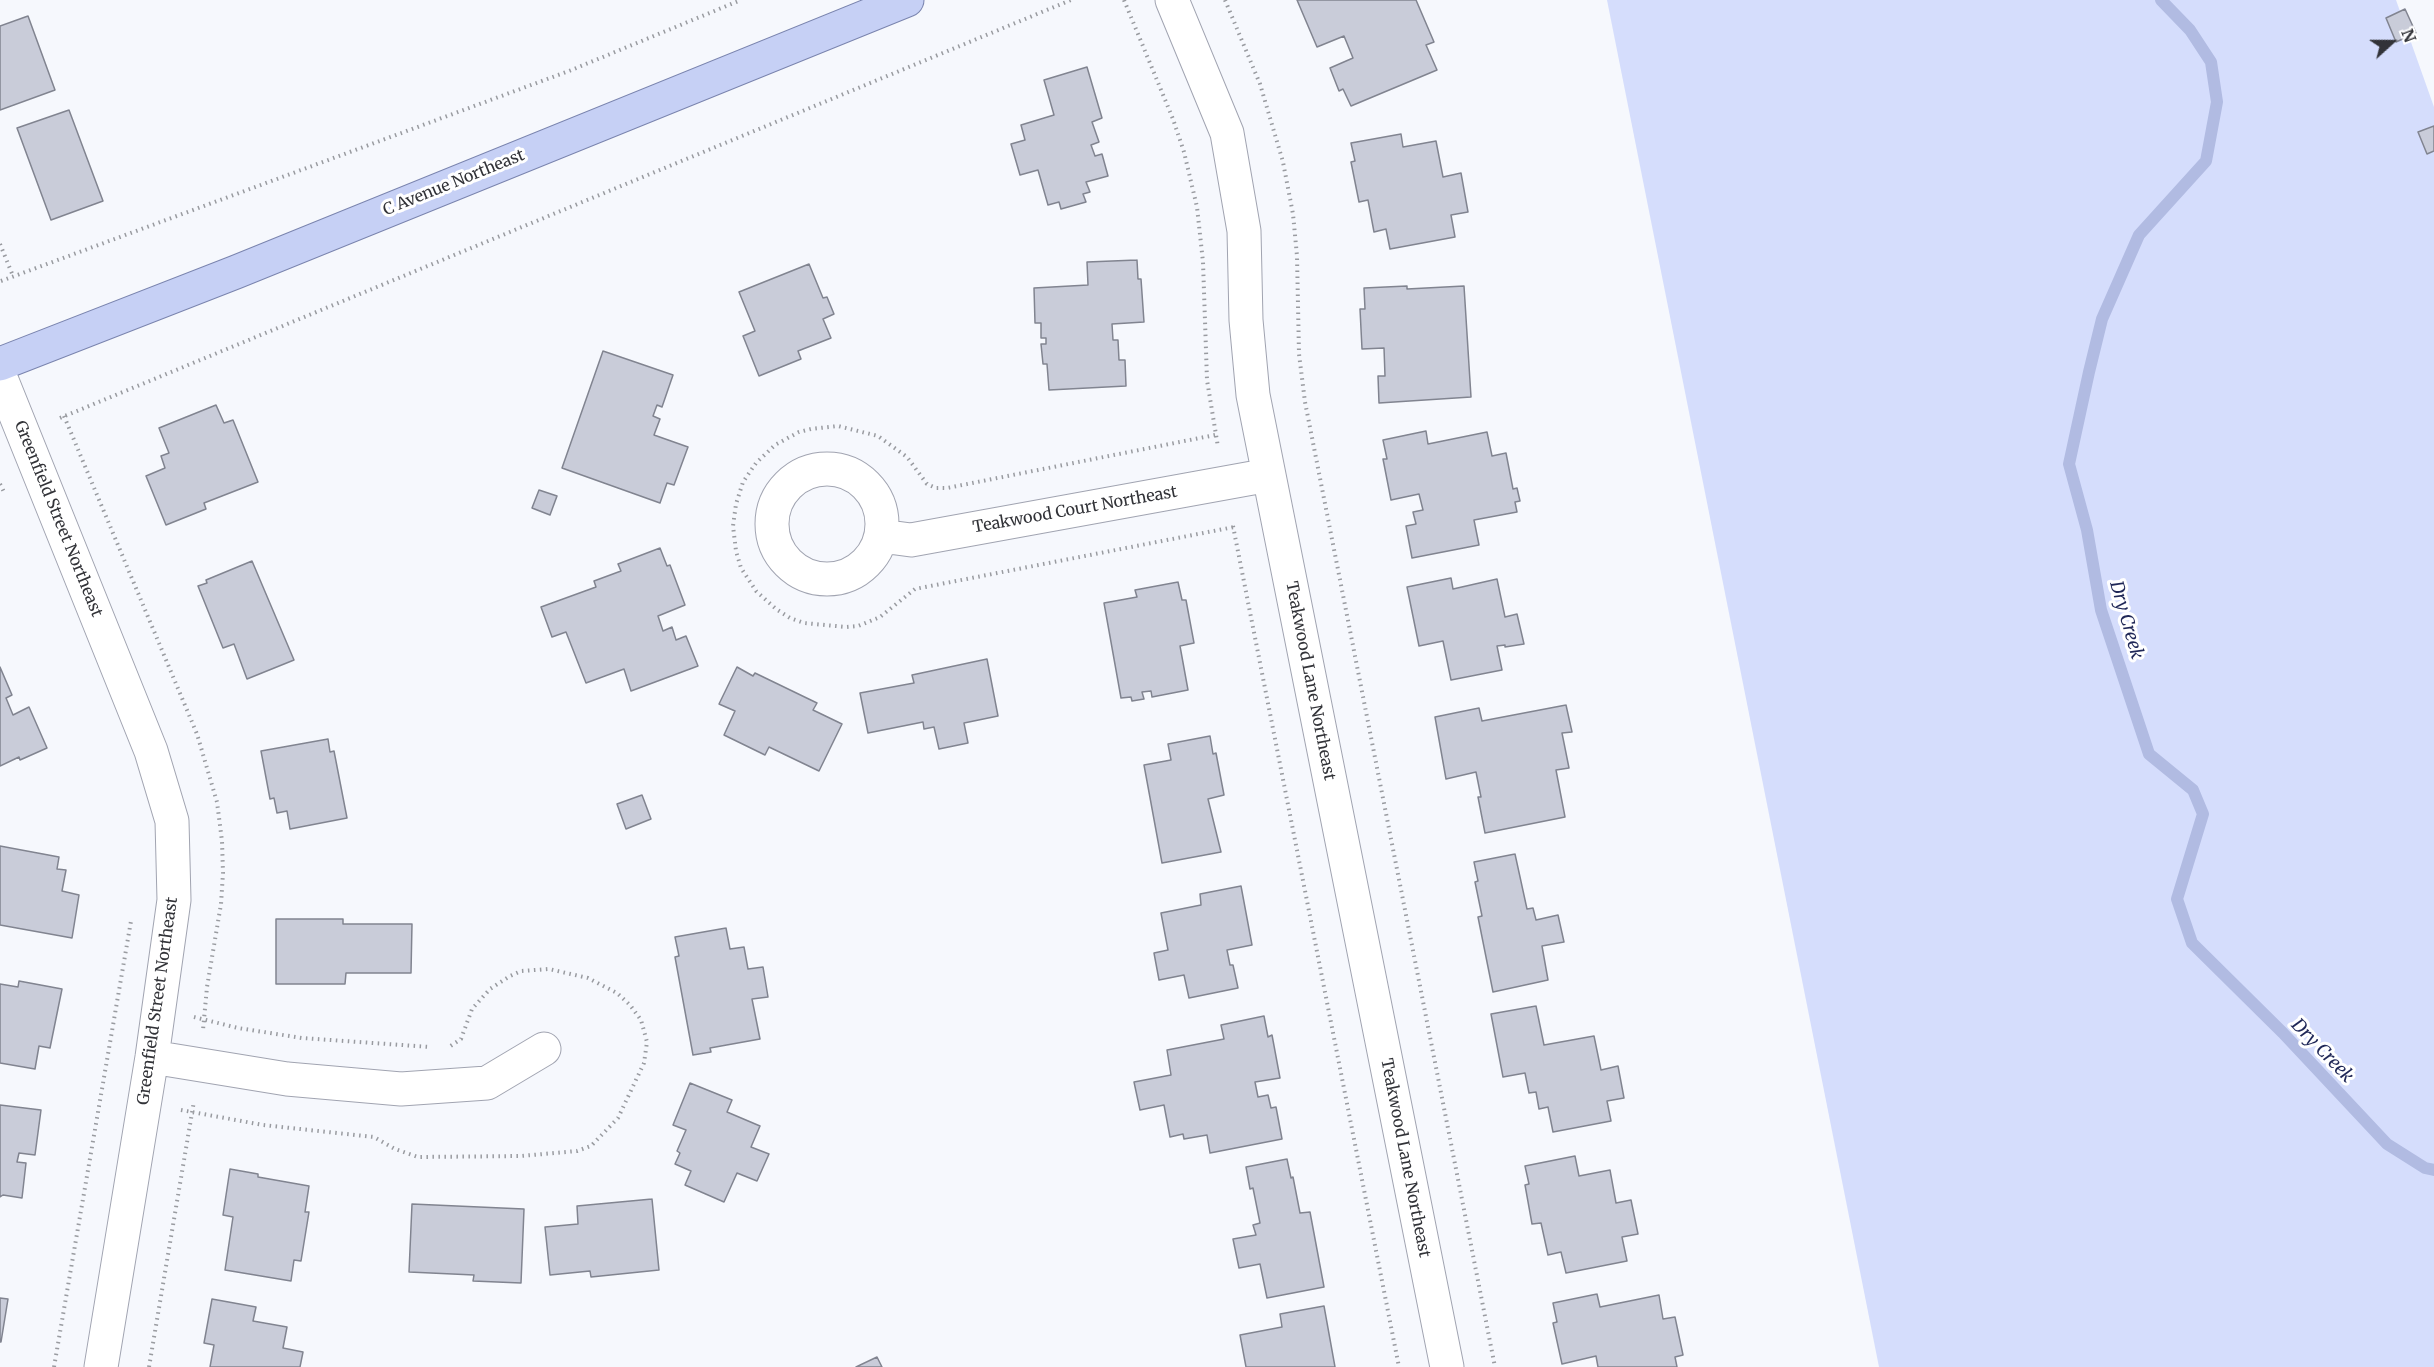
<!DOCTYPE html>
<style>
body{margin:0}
#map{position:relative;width:2434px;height:1367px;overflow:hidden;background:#f6f8fd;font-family:Merriweather,serif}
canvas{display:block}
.north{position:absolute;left:2362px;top:12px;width:60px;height:60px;-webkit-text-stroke:4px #fff;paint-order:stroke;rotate:69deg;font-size:16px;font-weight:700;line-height:24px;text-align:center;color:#323338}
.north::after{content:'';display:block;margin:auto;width:21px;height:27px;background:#323338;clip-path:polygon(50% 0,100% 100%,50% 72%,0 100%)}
</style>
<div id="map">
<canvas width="2434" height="1367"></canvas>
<div class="north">N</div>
</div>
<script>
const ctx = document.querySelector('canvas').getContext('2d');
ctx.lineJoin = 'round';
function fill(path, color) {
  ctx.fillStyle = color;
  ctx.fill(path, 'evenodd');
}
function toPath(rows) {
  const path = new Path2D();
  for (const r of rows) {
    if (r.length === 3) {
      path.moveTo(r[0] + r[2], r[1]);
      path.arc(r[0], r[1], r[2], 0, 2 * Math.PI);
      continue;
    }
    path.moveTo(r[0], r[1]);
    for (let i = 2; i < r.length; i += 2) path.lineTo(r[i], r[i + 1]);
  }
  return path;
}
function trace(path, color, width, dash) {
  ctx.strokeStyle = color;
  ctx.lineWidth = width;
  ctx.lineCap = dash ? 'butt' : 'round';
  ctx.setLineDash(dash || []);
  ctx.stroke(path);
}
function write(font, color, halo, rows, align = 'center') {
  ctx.font = font + ' Merriweather,serif';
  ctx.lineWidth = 6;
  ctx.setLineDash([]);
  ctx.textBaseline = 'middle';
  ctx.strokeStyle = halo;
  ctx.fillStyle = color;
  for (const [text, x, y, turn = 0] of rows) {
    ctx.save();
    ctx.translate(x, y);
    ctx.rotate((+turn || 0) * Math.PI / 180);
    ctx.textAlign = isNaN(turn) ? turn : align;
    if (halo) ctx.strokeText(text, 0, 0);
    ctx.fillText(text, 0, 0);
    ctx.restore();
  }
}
fill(toPath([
 [1607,0,2396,0,2434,107,2434,1367,1879,1367]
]), '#d5ddfc');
trace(toPath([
 [2161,0,2190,30,2211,62,2217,102,2206,161,2139,235,2102,319,2089,372,2069,464,2087,530,2101,610,2149,754,2193,790,2203,814,2177,899,2192,943,2283,1033,2387,1144,2425,1168,2434,1170]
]), '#b1bbe2', 12);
const building = toPath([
 [1297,0,1416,0,1434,42,1426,45,1437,70,1351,106,1343,89,1339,91,1330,68,1353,58,1344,36,1317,47,1297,0],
 [2405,9,2416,33,2396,42,2386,18,2405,9],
 [28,16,55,90,0,110,0,26,28,16],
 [1087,67,1102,118,1092,122,1099,142,1091,145,1095,156,1102,154,1108,176,1086,182,1090,192,1083,194,1086,202,1061,209,1059,202,1048,205,1038,170,1020,175,1011,144,1025,140,1021,125,1054,115,1044,80,1087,67],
 [69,110,103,201,51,220,17,128,69,110],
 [2434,126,2434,151,2427,154,2418,132,2434,126],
 [1401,134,1403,147,1436,141,1443,177,1461,173,1468,212,1451,215,1455,237,1390,249,1386,229,1374,232,1368,200,1359,202,1351,162,1355,161,1351,143,1401,134],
 [1137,260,1138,279,1141,279,1144,322,1112,324,1113,340,1118,340,1119,360,1125,360,1126,386,1049,390,1047,364,1043,364,1041,344,1046,344,1046,338,1041,338,1041,323,1035,323,1034,288,1088,285,1087,262,1137,260],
 [809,264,823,298,827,297,834,314,823,319,831,338,798,351,801,359,759,376,743,336,755,331,739,292,809,264],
 [1407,286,1407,289,1464,286,1471,397,1379,403,1378,376,1385,376,1384,348,1362,349,1360,309,1365,309,1364,288,1407,286],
 [603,351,673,375,662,407,657,405,653,416,660,419,654,435,688,447,674,485,667,483,660,503,562,468,603,351],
 [216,405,224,423,233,420,258,482,204,503,206,509,166,525,146,476,165,468,161,456,169,453,159,428,216,405],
 [1426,431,1428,444,1487,432,1492,456,1506,453,1513,489,1517,488,1520,501,1515,502,1517,512,1474,520,1479,545,1412,558,1406,526,1416,524,1413,512,1423,510,1419,494,1391,500,1383,459,1387,459,1383,440,1426,431],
 [539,490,557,496,550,515,532,508,539,490],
 [660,548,667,566,670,565,685,605,658,616,663,631,672,627,676,640,686,636,698,666,631,691,624,669,586,683,566,632,552,637,541,607,596,587,594,581,621,571,618,564,660,548],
 [252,561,294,660,247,679,234,644,223,648,198,586,207,583,206,580,252,561],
 [1451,578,1453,589,1497,579,1505,617,1517,614,1524,644,1505,647,1505,645,1497,646,1502,670,1451,680,1443,641,1419,646,1407,587,1451,578],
 [1178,582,1182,600,1186,600,1194,643,1180,646,1188,690,1152,697,1151,691,1142,692,1144,699,1132,701,1131,697,1121,698,1104,603,1137,597,1135,590,1178,582],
 [987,659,998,716,964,723,968,743,939,749,934,727,924,729,923,722,868,733,860,693,914,683,912,675,987,659],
 [0,667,12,695,6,698,13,715,29,707,47,748,20,760,19,757,0,766,0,667],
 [737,667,753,676,755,673,817,703,813,710,842,724,819,771,769,747,765,755,724,735,735,711,719,704,737,667],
 [1566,705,1572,732,1562,733,1569,768,1556,770,1565,817,1485,833,1478,797,1481,797,1476,772,1446,779,1435,717,1479,708,1482,721,1566,705],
 [1210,736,1213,754,1216,753,1224,795,1208,799,1221,852,1162,863,1144,765,1171,760,1168,744,1210,736],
 [328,739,330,752,334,751,347,818,290,829,287,811,277,813,274,798,270,799,261,751,328,739],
 [642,795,651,819,626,829,617,804,642,795],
 [0,846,59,857,57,869,66,870,62,891,79,895,72,938,0,925,0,846],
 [1515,854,1527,909,1533,908,1536,920,1558,915,1564,942,1542,946,1548,980,1493,992,1478,917,1482,916,1475,882,1478,881,1474,862,1515,854],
 [1241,886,1252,945,1227,950,1230,965,1233,965,1238,988,1189,998,1184,975,1159,980,1154,953,1168,950,1161,913,1201,905,1200,894,1241,886],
 [276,919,343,919,343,924,412,924,411,973,346,973,345,984,276,984,276,919],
 [726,928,730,949,744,947,748,969,763,967,768,997,752,999,760,1039,710,1048,711,1052,693,1055,675,957,679,956,675,937,726,928],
 [19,981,62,989,50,1048,39,1046,35,1069,0,1063,0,984,18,987,19,981],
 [1536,1006,1544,1045,1594,1036,1601,1070,1618,1066,1624,1098,1607,1101,1611,1121,1553,1132,1548,1107,1539,1109,1536,1092,1529,1093,1525,1073,1503,1077,1491,1014,1536,1006],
 [1264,1016,1268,1037,1272,1035,1280,1078,1255,1082,1258,1097,1268,1095,1271,1108,1276,1107,1282,1139,1210,1153,1207,1135,1184,1139,1183,1134,1170,1137,1164,1105,1140,1110,1134,1082,1171,1075,1167,1050,1224,1039,1221,1025,1264,1016],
 [690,1083,732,1100,727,1112,760,1126,751,1147,769,1154,757,1181,737,1173,724,1202,685,1185,691,1171,675,1164,680,1153,677,1151,686,1130,673,1125,690,1083],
 [0,1105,41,1110,35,1155,19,1153,17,1162,26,1163,22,1198,3,1195,0,1197,0,1105],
 [1575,1156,1579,1176,1610,1170,1616,1203,1631,1200,1638,1234,1622,1237,1627,1261,1566,1273,1561,1252,1548,1255,1541,1223,1532,1224,1525,1185,1529,1184,1525,1166,1575,1156],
 [1287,1159,1291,1178,1293,1177,1300,1213,1310,1212,1324,1287,1267,1298,1260,1264,1239,1268,1233,1239,1256,1235,1253,1225,1260,1223,1253,1188,1250,1189,1246,1167,1287,1159],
 [230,1169,258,1174,258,1177,309,1186,305,1212,309,1212,301,1261,294,1260,291,1281,225,1270,233,1217,223,1215,230,1169],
 [652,1199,659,1270,591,1277,590,1271,550,1275,545,1227,578,1224,577,1206,652,1199],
 [412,1204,524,1209,521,1283,473,1281,474,1275,409,1272,412,1204],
 [1597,1294,1600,1307,1659,1295,1663,1319,1675,1317,1683,1355,1675,1357,1677,1367,1598,1367,1596,1356,1562,1364,1553,1323,1557,1322,1553,1303,1597,1294],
 [0,1298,8,1299,1,1342,0,1342,0,1298],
 [212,1299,256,1307,253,1321,287,1327,283,1348,303,1352,300,1367,210,1367,214,1345,204,1343,212,1299],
 [1324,1306,1335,1367,1246,1367,1240,1335,1282,1327,1280,1314,1324,1306],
 [877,1357,882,1367,856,1367,877,1357]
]);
fill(building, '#c9ccd9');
trace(building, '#818490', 1.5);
const minor = toPath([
 [1172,0,1227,133,1244,231,1246,320,1253,395,1447,1367],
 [0,376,151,751,172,821,174,900,152,1057,101,1367],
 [827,524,55],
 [881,536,911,540,1269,475],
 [152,1057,287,1079,401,1089,487,1083,544,1049]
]);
const major = toPath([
 [0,364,236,272,907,0]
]);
trace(minor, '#a1a4b1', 35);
trace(major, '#7a84ae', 35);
trace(toPath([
 [1124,0,1173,119,1184,152,1197,207,1203,262,1207,380,1218,447],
 [1225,0,1260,84,1283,162,1293,214,1297,256,1299,354,1305,402,1495,1367],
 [0,244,13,276],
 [1,281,569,71,741,0],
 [64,416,197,734,217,802,222,841,223,873,221,904,207,987,203,1030],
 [60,418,1071,0],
 [1215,435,947,488,936,488,927,484,907,457,878,436,838,426,811,429,799,432,775,445,756,463,743,482,736,504,733,526,736,551,741,568,756,591,776,609,790,618,804,623,846,627,858,626,880,617,915,589,1234,527],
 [0,484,4,492],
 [1233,526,1399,1367],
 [194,1017,238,1028,302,1038,430,1047],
 [181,1110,263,1125,374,1137,395,1149,418,1157,521,1156,577,1151,591,1146,618,1118,644,1063,647,1042,641,1020,630,1005,617,993,588,978,549,969,521,971,510,976,490,989,472,1009,461,1039,449,1047],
 [54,1367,131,921],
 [149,1367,194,1101]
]), '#999ba0', 4, [1.5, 4.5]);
trace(minor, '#fff', 33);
trace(major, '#c6d0f5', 33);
write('16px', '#323338', '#fff', [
 ["C Avenue Northeast",454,183,-22],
 ["Teakwood Court Northeast",1075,510,-10],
 ["Greenfield Street Northeast",58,519,68],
 ["Teakwood Lane Northeast",1310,681,79],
 ["Greenfield Street Northeast",158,1001,-82],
 ["Teakwood Lane Northeast",1405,1158,79]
]);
write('italic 18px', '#1f2757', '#fff', [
 ["Dry Creek",2126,620,74],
 ["Dry Creek",2322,1051,46]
]);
</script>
